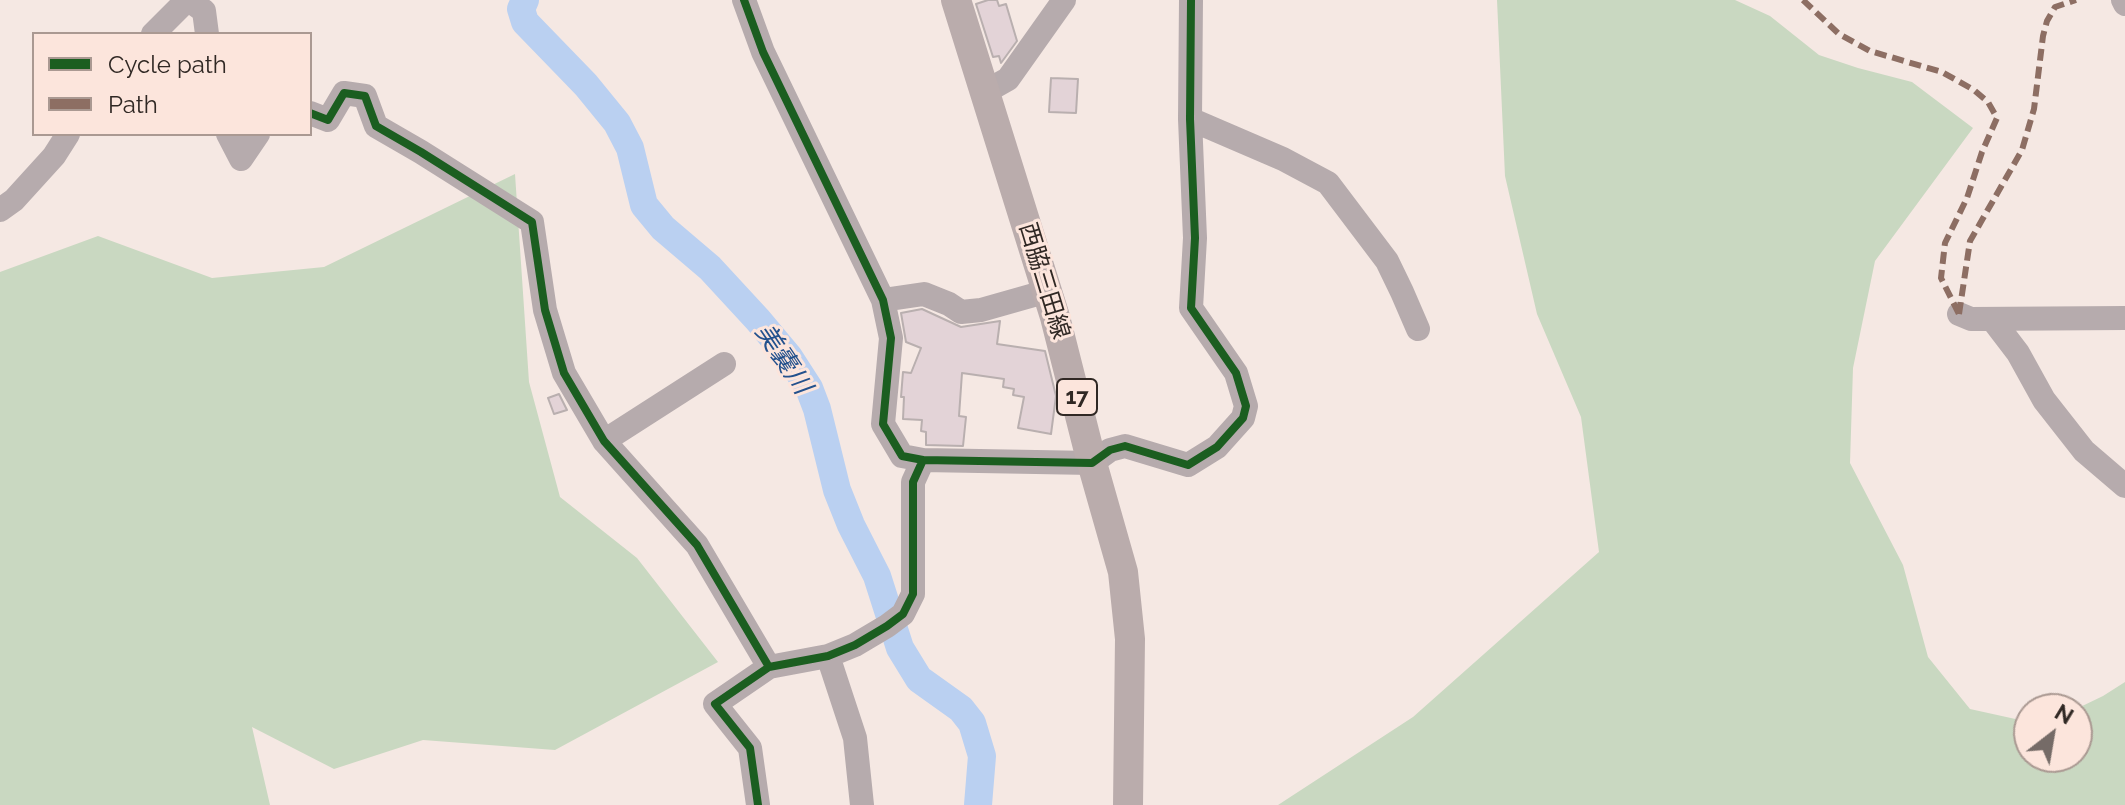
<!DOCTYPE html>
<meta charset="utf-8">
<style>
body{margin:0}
#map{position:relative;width:2125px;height:805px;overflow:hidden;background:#f5e8e3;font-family:Raleway,sans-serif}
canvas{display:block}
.legend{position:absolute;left:32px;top:32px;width:280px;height:104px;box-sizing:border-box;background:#fce5dc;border:2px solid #aa9992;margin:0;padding:10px 14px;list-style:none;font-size:24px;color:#302824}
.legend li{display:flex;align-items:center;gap:16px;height:40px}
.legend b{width:40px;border:2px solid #aa9992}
.north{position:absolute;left:2013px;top:693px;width:80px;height:80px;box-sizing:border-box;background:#fce5dc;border:2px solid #aa9992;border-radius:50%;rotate:31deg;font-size:22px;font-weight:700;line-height:32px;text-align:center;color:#302824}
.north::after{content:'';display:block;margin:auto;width:28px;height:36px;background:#756b67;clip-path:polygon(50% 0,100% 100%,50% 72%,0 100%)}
</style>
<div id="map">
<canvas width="2125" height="805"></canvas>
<ul class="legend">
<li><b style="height:10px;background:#1b5e20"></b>Cycle path</li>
<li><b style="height:10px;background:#8d6e63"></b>Path</li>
</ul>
<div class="north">N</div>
</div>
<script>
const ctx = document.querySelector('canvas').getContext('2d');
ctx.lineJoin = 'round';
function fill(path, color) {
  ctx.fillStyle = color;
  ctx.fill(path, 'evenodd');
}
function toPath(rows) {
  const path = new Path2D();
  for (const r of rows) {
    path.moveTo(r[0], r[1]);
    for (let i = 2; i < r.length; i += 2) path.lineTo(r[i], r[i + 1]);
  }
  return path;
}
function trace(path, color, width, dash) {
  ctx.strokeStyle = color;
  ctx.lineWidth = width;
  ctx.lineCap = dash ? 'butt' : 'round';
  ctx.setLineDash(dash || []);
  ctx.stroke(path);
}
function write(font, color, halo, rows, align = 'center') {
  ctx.font = font + ' Raleway,"Noto Sans JP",sans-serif';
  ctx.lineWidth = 6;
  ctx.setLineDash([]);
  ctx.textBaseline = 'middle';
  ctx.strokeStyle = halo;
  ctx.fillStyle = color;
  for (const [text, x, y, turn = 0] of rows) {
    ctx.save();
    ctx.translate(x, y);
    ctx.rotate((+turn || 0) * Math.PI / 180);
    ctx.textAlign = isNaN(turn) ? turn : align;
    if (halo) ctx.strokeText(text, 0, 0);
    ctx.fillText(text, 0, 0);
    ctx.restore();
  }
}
fill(toPath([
 [1497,0,1735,0,1770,16,1819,55,1858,68,1912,82,1973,128,1875,261,1853,368,1850,463,1903,565,1928,657,1970,709,2029,722,2029,757,2077,757,2076,709,2103,696,2125,682,2125,805,1278,805,1413,717,1599,552,1581,417,1537,314,1505,176],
 [515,174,529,382,560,497,637,558,718,662,555,750,423,740,334,769,252,727,270,805,0,805,0,272,98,236,212,278,324,267]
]), '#c9d8c1');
trace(toPath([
 [525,0,521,9,525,22,586,85,617,123,630,148,644,205,663,228,710,268,758,320,789,357,809,388,817,409,837,490,851,525,877,576,900,648,919,679,961,709,972,723,982,756,978,805]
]), '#bad0f1', 28);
const building = toPath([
 [988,0,997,0,999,6,1006,4,1017,41,1001,63,999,56,993,57,976,4,988,0],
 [1051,78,1078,79,1076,113,1049,112,1051,78],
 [922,309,961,327,1000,321,997,344,1045,351,1056,396,1051,434,1018,428,1024,397,1013,395,1014,389,1003,387,1004,379,962,373,959,416,966,417,963,446,926,445,926,432,921,431,922,420,903,419,904,397,901,397,903,372,911,373,921,348,906,342,901,313,922,309],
 [559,394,567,410,554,414,548,398,559,394]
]);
fill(building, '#e3d3d7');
trace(building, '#b9afaf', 2);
trace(toPath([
 [189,0,204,11,207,34],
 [744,0,763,52,883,300,891,338,883,424,902,456,923,460],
 [2123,0,2125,4],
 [153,34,187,0],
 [985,92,1008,79,1064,0],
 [310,113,328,120,344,93,365,96,376,126,421,152,532,222,545,310,564,373,604,441,697,545,769,667],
 [1190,119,1283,159,1328,183,1387,261,1402,292,1418,329],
 [228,134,241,159,258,134],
 [0,210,14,200,54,156,68,134],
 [883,300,924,294,949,304,961,312,981,310,1048,291],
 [1959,314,1971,319,2125,318],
 [1992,319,2018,353,2044,400,2084,451,2125,486],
 [604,441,724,364],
 [828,656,855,738,862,805],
 [758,805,750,748,715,704,769,667,828,656,855,645,887,626,903,614,913,594,913,482,923,460,1092,463,1110,450,1125,446,1188,465,1217,447,1243,418,1246,406,1236,373,1191,308,1195,238,1190,119,1191,0]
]), '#b6abad', 24);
trace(toPath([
 [956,0,1055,317,1092,463,1123,572,1130,639,1128,805]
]), '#baacac', 30);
trace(toPath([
 [1803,0,1839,34,1870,51,1942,72,1974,90,1988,102,1997,118,1982,152,1967,198,1945,243,1941,278,1959,314],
 [1959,314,1970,241,2022,150,2034,109,2043,36,2047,21,2055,7,2076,0]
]), '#8d6e63', 6, [12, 6]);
trace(toPath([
 [744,0,763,52,883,300,891,338,883,424,902,456,923,460],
 [310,113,328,120,344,93,365,96,376,126,421,152,532,222,545,310,564,373,604,441,697,545,769,667],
 [758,805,750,748,715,704,769,667,828,656,855,645,887,626,903,614,913,594,913,482,923,460,1092,463,1110,450,1125,446,1188,465,1217,447,1243,418,1246,406,1236,373,1191,308,1195,238,1190,119,1191,0]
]), '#1b5e20', 8);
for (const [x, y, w] of [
 [1077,397,40]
]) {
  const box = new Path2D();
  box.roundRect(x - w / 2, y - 18, w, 36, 6);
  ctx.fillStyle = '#fce5dc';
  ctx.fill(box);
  trace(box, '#302824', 2);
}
write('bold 22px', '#302824', null, [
 ["17",1077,397]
]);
write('24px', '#302824', '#fce5dc', [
 ["西脇三田線",1044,281,73]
]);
write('italic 26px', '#23518d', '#fce5dc', [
 ["美嚢川",783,359,56]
]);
</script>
